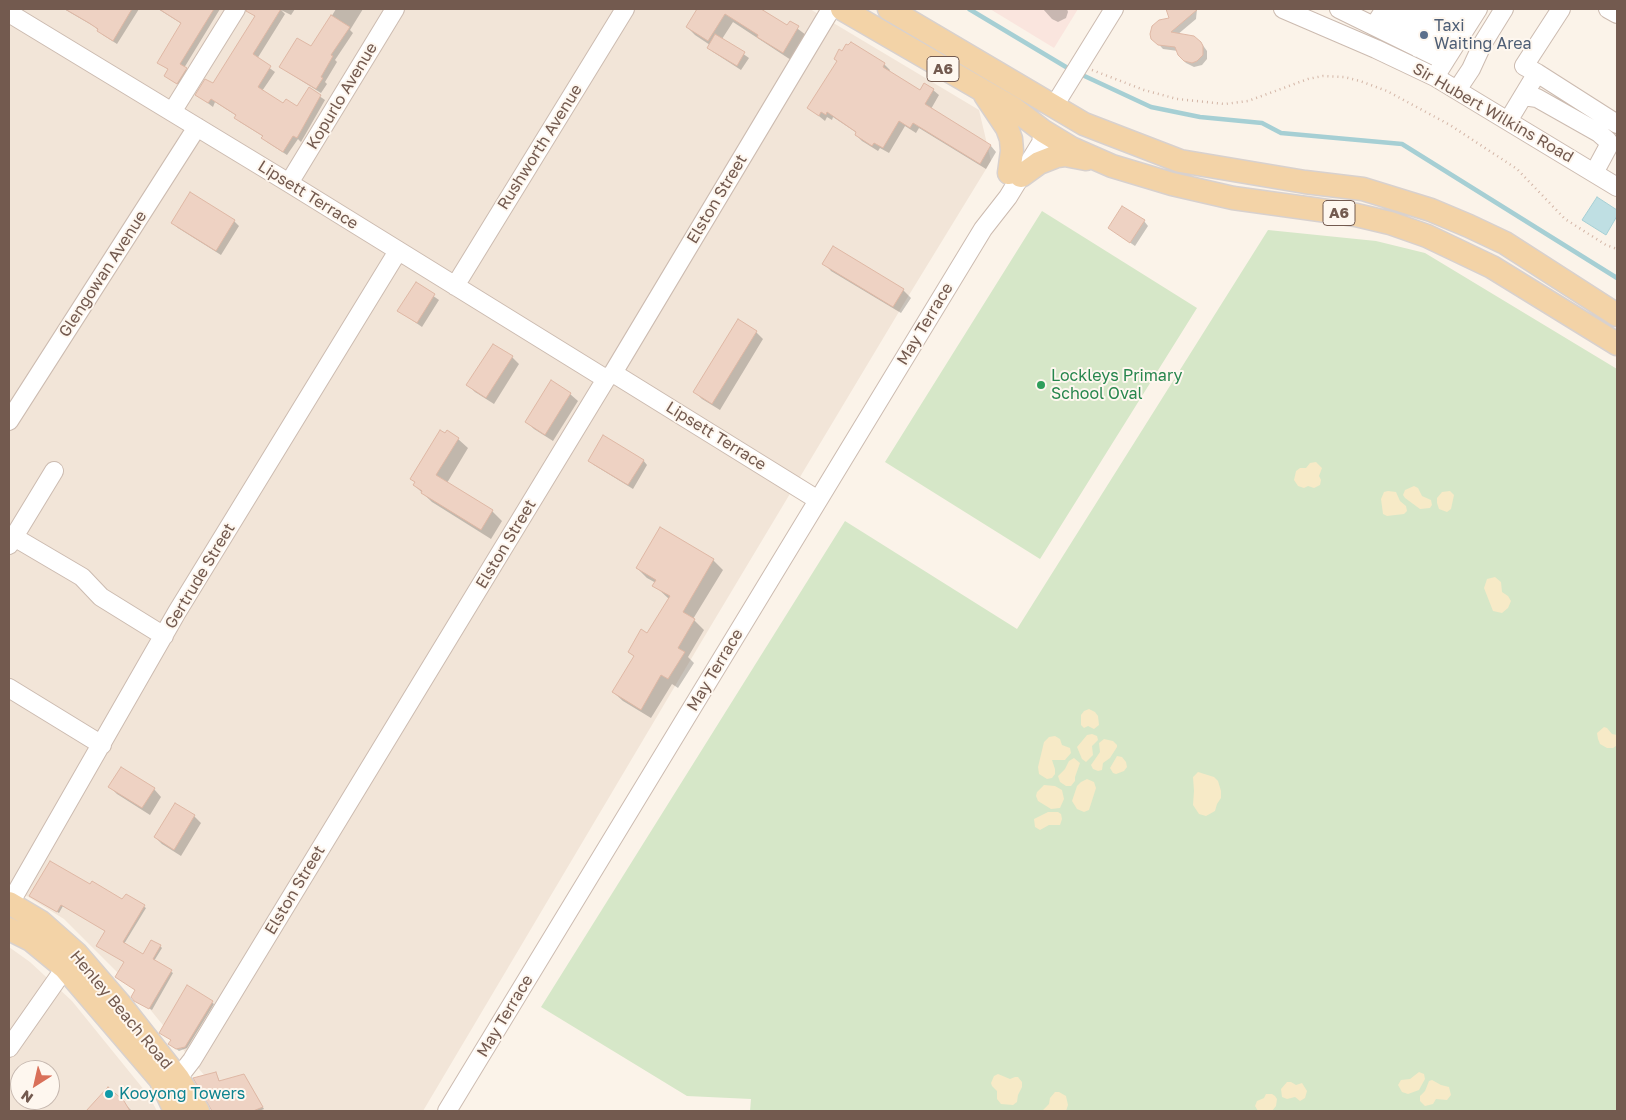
<!DOCTYPE html>
<style>
body{margin:0}
#map{position:relative;width:1626px;height:1120px;overflow:hidden;background:#fbf3e9;font-family:"Golos Text",sans-serif}
canvas{display:block}
.frame{position:absolute;inset:0;border:10px solid #735a4f;pointer-events:none}
.north{position:absolute;left:10px;top:1060px;width:50px;height:50px;box-sizing:border-box;background:#fef7ef;border:1px solid #c6b8af;border-radius:50%;rotate:215deg;font-size:14px;font-weight:700;line-height:20px;text-align:center;color:#735a4f}
.north::after{content:'';display:block;margin:auto;width:18px;height:22px;background:#d97059;clip-path:polygon(50% 0,100% 100%,50% 72%,0 100%)}
</style>
<div id="map">
<canvas width="1626" height="1120"></canvas>
<div class="frame"></div>
<div class="north">N</div>
</div>
<script>
const ctx = document.querySelector('canvas').getContext('2d');
ctx.lineJoin = 'round';
function fill(path, color) {
  ctx.fillStyle = color;
  ctx.fill(path, 'evenodd');
}
function toPath(rows) {
  const path = new Path2D();
  for (const r of rows) {
    path.moveTo(r[0], r[1]);
    for (let i = 2; i < r.length; i += 2) path.lineTo(r[i], r[i + 1]);
  }
  return path;
}
function trace(path, color, width, dash) {
  ctx.strokeStyle = color;
  ctx.lineWidth = width;
  ctx.lineCap = dash ? 'butt' : 'round';
  ctx.setLineDash(dash || []);
  ctx.stroke(path);
}
function write(font, color, halo, rows, align = 'center') {
  ctx.font = font + ' "Golos Text",sans-serif';
  ctx.lineWidth = 4;
  ctx.setLineDash([]);
  ctx.textBaseline = 'middle';
  ctx.strokeStyle = halo;
  ctx.fillStyle = color;
  for (const [text, x, y, turn = 0] of rows) {
    ctx.save();
    ctx.translate(x, y);
    ctx.rotate((+turn || 0) * Math.PI / 180);
    ctx.textAlign = isNaN(turn) ? turn : align;
    if (halo) ctx.strokeText(text, 0, 0);
    ctx.fillText(text, 0, 0);
    ctx.restore();
  }
}
fill(toPath([
 [9,9,810,9,979,110,991,161,909,295,697,649,423,1111,221,1111,204,1075,130,985,64,919,9,885],
 [9,947,30,962,72,1001,149,1096,157,1111,9,1111],
 [20,1070,50,1070,50,1100,20,1100]
]), '#f2e5d8');
fill(toPath([
 [990,9,1078,9,1054,48]
]), '#fae5de');
fill(toPath([
 [1042,211,1197,308,1040,559,885,462],
 [1268,230,1376,241,1425,253,1617,369,1617,1111,750,1111,751,1099,687,1096,541,1007,845,521,1017,629]
]), '#d6e7c8');
fill(toPath([
 [1316,462,1322,468,1319,476,1321,480,1320,485,1314,488,1308,486,1304,488,1298,486,1294,480,1296,471,1300,468,1306,468,1310,463],
 [1414,486,1418,488,1422,496,1431,500,1432,505,1430,508,1420,509,1405,498,1403,495,1405,490],
 [1388,491,1396,492,1400,501,1406,506,1407,511,1404,514,1387,516,1383,514,1381,499,1384,492],
 [1442,492,1450,491,1454,495,1451,509,1447,512,1439,509,1437,503,1437,498],
 [1495,577,1501,582,1502,592,1508,596,1511,601,1508,608,1502,613,1493,611,1484,588,1487,579],
 [1089,709,1095,712,1098,716,1099,725,1094,729,1088,726,1084,728,1081,725,1081,715,1084,711],
 [1604,727,1607,728,1612,734,1617,735,1616,746,1613,748,1607,748,1600,744,1598,739,1597,733],
 [1092,734,1097,736,1098,740,1092,746,1093,755,1086,762,1082,759,1077,747,1087,735],
 [1055,736,1060,739,1062,745,1070,748,1071,753,1065,760,1052,760,1055,769,1055,774,1052,778,1047,779,1039,774,1038,767,1044,742,1049,737],
 [1104,739,1113,741,1117,745,1117,747,1110,758,1103,763,1102,770,1098,771,1093,769,1091,765,1100,752,1099,743],
 [1117,756,1122,757,1126,762,1127,767,1124,771,1116,774,1113,773,1110,768],
 [1074,758,1080,763,1075,777,1075,781,1071,786,1066,786,1060,782,1058,776,1065,769,1069,761],
 [1198,772,1214,777,1218,781,1221,791,1221,798,1217,804,1215,811,1206,816,1199,814,1193,805,1194,791,1193,777],
 [1087,779,1094,782,1096,788,1089,810,1084,812,1077,809,1072,801,1077,786,1081,782],
 [1044,785,1055,786,1062,790,1064,799,1060,808,1051,809,1038,801,1036,796,1037,792],
 [1048,812,1058,812,1061,814,1062,819,1060,825,1049,825,1040,830,1035,827,1034,819],
 [1419,1072,1424,1074,1425,1079,1419,1090,1408,1094,1402,1092,1398,1085,1401,1080,1410,1079],
 [998,1074,1010,1079,1015,1077,1018,1077,1022,1082,1022,1087,1018,1095,1017,1102,1013,1105,1001,1104,997,1099,997,1091,992,1086,991,1083,994,1076],
 [1432,1080,1441,1085,1449,1087,1451,1095,1447,1100,1436,1099,1433,1104,1425,1106,1420,1101,1420,1096,1425,1091,1429,1081],
 [1287,1082,1291,1082,1296,1085,1302,1083,1307,1091,1305,1098,1300,1101,1295,1097,1287,1099,1282,1097,1281,1089],
 [1055,1092,1059,1092,1066,1096,1068,1105,1066,1111,1042,1111,1049,1104,1050,1098],
 [1266,1094,1272,1094,1275,1096,1277,1099,1276,1106,1272,1111,1258,1111,1255,1106,1257,1101,1264,1098]
]), '#f7eac7');
const water = toPath([
 [1597,197,1617,210,1617,216,1606,235,1582,220,1597,197]
]);
fill(water, '#bfdfe3');
trace(water, '#a6cfd4', 1);
fill(toPath([
 [64,9,139,9,117,44,103,35,95,27],
 [158,9,220,9,184,68,190,73,182,87,166,76,169,70,159,63,182,24],
 [247,9,295,9,291,15,281,10,285,14,257,59,275,72,262,91,284,105,297,108,309,89,325,100,301,142,298,139,287,155,267,142,263,138,264,137,240,122,236,118,237,116,215,102,213,107,197,95,213,85,256,17],
 [336,9,363,9,350,30,353,33,335,60,337,62,325,82,327,84,321,93,286,71,312,48],
 [699,9,759,9,788,27,790,23,806,35,791,60,733,22,722,39,749,58,741,70,713,52,708,48,710,45,695,35,687,27],
 [1043,9,1067,9,1068,12,1066,18,1058,22,1052,19],
 [1168,9,1197,9,1196,19,1177,35,1197,39,1202,44,1207,51,1207,59,1202,65,1194,67,1186,63,1181,58,1178,51,1163,49,1153,38,1171,19],
 [884,64,890,70,889,72,921,91,933,90,939,95,931,109,991,146,996,152,986,169,919,128,916,133,905,126,889,153,880,148,878,151,862,141,856,135,857,133,833,117,832,120,827,117,825,121,809,108],
 [234,221,239,226,221,255,178,228,172,222],
 [1144,221,1148,226,1135,246,1109,228],
 [833,248,903,290,911,298,901,313,831,271,824,263],
 [416,284,439,300,422,327,399,311],
 [756,332,763,339,720,410,702,399,695,392],
 [512,357,519,364,494,404,475,392,468,385],
 [570,394,578,401,553,441,534,429,527,422],
 [458,439,468,448,447,483,492,511,502,521,491,539,432,502,414,485],
 [589,460,643,460,647,465,633,489,594,465],
 [713,560,723,570,693,619,704,630,688,657,694,663,678,688,672,684,651,718,623,701,613,692,635,657,629,652,648,635,669,599,654,585,656,583,647,578,637,568],
 [121,769,154,789,161,797,150,815,117,794,110,787],
 [175,805,194,816,201,823,181,856,162,844,155,837],
 [90,886,123,901,126,895,146,908,124,944,143,956,160,946,162,948,154,961,173,973,152,1010,135,1000,136,990,116,977,125,962,106,931,63,906,59,913,33,898],
 [188,987,214,1004,187,1048,179,1051,172,1046],
 [216,1073,220,1082,246,1078,264,1109,259,1111,213,1111,195,1079],
 [108,1089,123,1102,132,1111,88,1111]
]), '#0003');
trace(toPath([
 [969,9,1071,70],
 [1078,73,1151,107,1200,117,1262,123,1281,133,1402,144,1617,278]
]), '#a6cfd4', 4.5);
const building = toPath([
 [65,9,132,9,113,41,97,31,98,29,89,23,65,9],
 [159,9,214,9,180,64,187,68,177,84,164,76,168,69,157,63,181,23,159,9],
 [247,9,281,9,253,54,271,66,258,87,283,103,286,99,297,106,309,87,321,95,297,138,293,136,283,152,261,138,263,136,234,118,236,115,211,99,208,103,195,95,205,79,213,83,255,16,246,11,247,9],
 [697,9,761,9,787,25,790,21,799,26,783,53,757,37,758,35,725,14,708,41,686,27,697,9],
 [1166,9,1198,9,1171,32,1194,36,1201,42,1203,46,1203,55,1197,61,1192,63,1184,61,1178,55,1175,47,1158,45,1151,39,1150,34,1152,26,1159,20,1169,18,1166,9],
 [331,15,350,27,331,55,333,56,321,77,323,78,316,89,279,67,297,38,311,46,331,15],
 [715,34,745,52,737,66,707,48,715,34],
 [851,42,885,63,883,67,920,90,924,83,934,89,925,104,991,145,980,164,913,123,910,128,899,121,883,148,874,143,872,146,855,135,856,132,827,112,826,115,821,112,819,116,807,108,837,61,834,59,839,49,842,51,846,44,848,45,851,42],
 [190,192,235,220,216,251,171,223,190,192],
 [1122,206,1145,220,1130,243,1108,228,1122,206],
 [833,246,904,289,893,307,822,264,833,246],
 [416,282,435,294,417,323,397,311,416,282],
 [738,319,757,331,712,404,693,392,738,319],
 [493,344,513,356,486,398,466,385,493,344],
 [551,380,571,393,545,435,525,422,551,380],
 [440,430,445,433,447,430,459,438,436,475,493,510,481,530,421,493,422,491,413,485,415,482,410,479,440,430],
 [603,435,644,460,628,485,588,461,603,435],
 [660,527,714,559,683,612,695,619,678,648,685,652,668,679,661,675,641,710,612,692,634,656,628,652,641,629,647,633,670,596,652,586,656,580,636,568,660,527],
 [121,767,155,788,142,808,108,787,121,767],
 [175,803,195,815,174,850,154,837,175,803],
 [50,861,90,884,92,881,122,899,126,894,145,905,123,942,143,954,151,940,161,945,153,959,172,970,149,1009,134,1001,131,997,135,990,115,977,124,962,96,946,105,931,61,905,57,912,29,896,50,861],
 [187,985,213,1001,185,1047,176,1049,168,1044,171,1040,159,1033,187,985],
 [216,1072,219,1081,244,1074,263,1107,253,1111,212,1111,193,1078,216,1072],
 [108,1087,124,1101,130,1111,86,1111,108,1087]
]);
fill(building, '#eed2c3');
trace(building, '#dfb8a5', 1);
const minor = toPath([
 [1283,9,1376,49,1435,77,1617,187],
 [1339,9,1445,61,1435,77],
 [1608,9,1617,14],
 [9,13,289,183,606,379],
 [1374,26,1385,9],
 [1389,33,1404,9],
 [1403,40,1423,9],
 [1418,48,1442,9],
 [1433,55,1461,9],
 [1445,61,1478,9],
 [1537,73,1617,124],
 [1457,90,1471,69,1483,43,1504,9],
 [1523,96,1537,98,1599,133,1608,141,1608,147,1594,173],
 [1054,106,1114,9],
 [172,112,236,9],
 [1508,121,1537,73,1524,66,1561,9],
 [289,183,395,9],
 [455,286,625,9],
 [613,373,818,500],
 [9,421,197,127],
 [14,537,82,577,101,597,164,636],
 [9,545,54,471],
 [9,688,102,745],
 [9,905,177,612,398,251],
 [9,1048,65,968],
 [178,1078,192,1060,606,379,613,373,831,9],
 [447,1111,983,229,1008,197,1041,143,1043,131]
]);
const major = toPath([
 [842,9,1013,108,1043,131,1071,148,1112,166,1172,184,1233,198,1356,215,1390,223,1427,236,1492,267,1617,344],
 [889,9,1084,124,1180,161,1305,182,1363,189,1431,210,1469,226,1505,243,1617,315],
 [985,95,1007,128,1011,139,1012,151,1009,173],
 [1021,176,1039,163,1057,156,1065,155,1086,159],
 [9,903,41,922,76,953,120,1004,178,1078,198,1111],
 [9,929,31,940,65,968,160,1079,175,1111]
]);
trace(minor, '#ccbbb0', 20);
trace(major, '#d8d1ce', 25);
trace(toPath([
 [1092,70,1144,90,1177,99,1225,104,1248,101,1308,79,1323,76,1344,77,1360,81,1387,91,1450,125,1517,169,1565,219,1606,245,1617,249]
]), '#d3b5a6', 2.5, [1, 4]);
trace(minor, '#fff', 18);
trace(major, '#f3d3a7', 22);
for (const [x, y, r, color] of [
 [1424,35,5,"#5c6f8a"],
 [1041,385,5,"#2e9e5b"],
 [109,1094,5,"#0f9aa8"]
]) {
  const dot = new Path2D();
  dot.arc(x, y, r, 0, 2 * Math.PI);
  ctx.fillStyle = color;
  ctx.fill(dot);
  trace(dot, '#fef7ef', 2);
}
for (const [x, y, w] of [
 [943,69,32],
 [1339,213,32]
]) {
  const box = new Path2D();
  box.roundRect(x - w / 2, y - 12.5, w, 25, 4);
  ctx.fillStyle = '#fef7ef';
  ctx.fill(box);
  trace(box, '#735a4f', 1);
}
write('bold 15px', '#735a4f', null, [
 ["A6",943,69],
 ["A6",1339,213]
]);
write('16px', '#4e5e75', '#fef7ef', [
 ["Taxi",1434,26],
 ["Waiting Area",1434,44]
], 'left');
write('16px', '#735a4f', '#fef7ef', [
 ["Kopurlo Avenue",342,96,-59],
 ["Sir Hubert Wilkins Road",1493,113,30],
 ["Rushworth Avenue",540,147,-58],
 ["Lipsett Terrace",308,195,32],
 ["Elston Street",717,199,-59],
 ["Glengowan Avenue",103,274,-57],
 ["May Terrace",925,324,-59],
 ["Lipsett Terrace",716,436,32],
 ["Elston Street",506,544,-59],
 ["Gertrude Street",200,576,-59],
 ["May Terrace",715,670,-59],
 ["Elston Street",295,890,-59],
 ["Henley Beach Road",121,1010,50],
 ["May Terrace",505,1016,-59]
]);
write('16px', '#27864d', '#fef7ef', [
 ["Lockleys Primary",1051,376],
 ["School Oval",1051,394]
], 'left');
write('16px', '#0d838f', '#fef7ef', [
 ["Kooyong Towers",119,1094]
], 'left');
</script>
